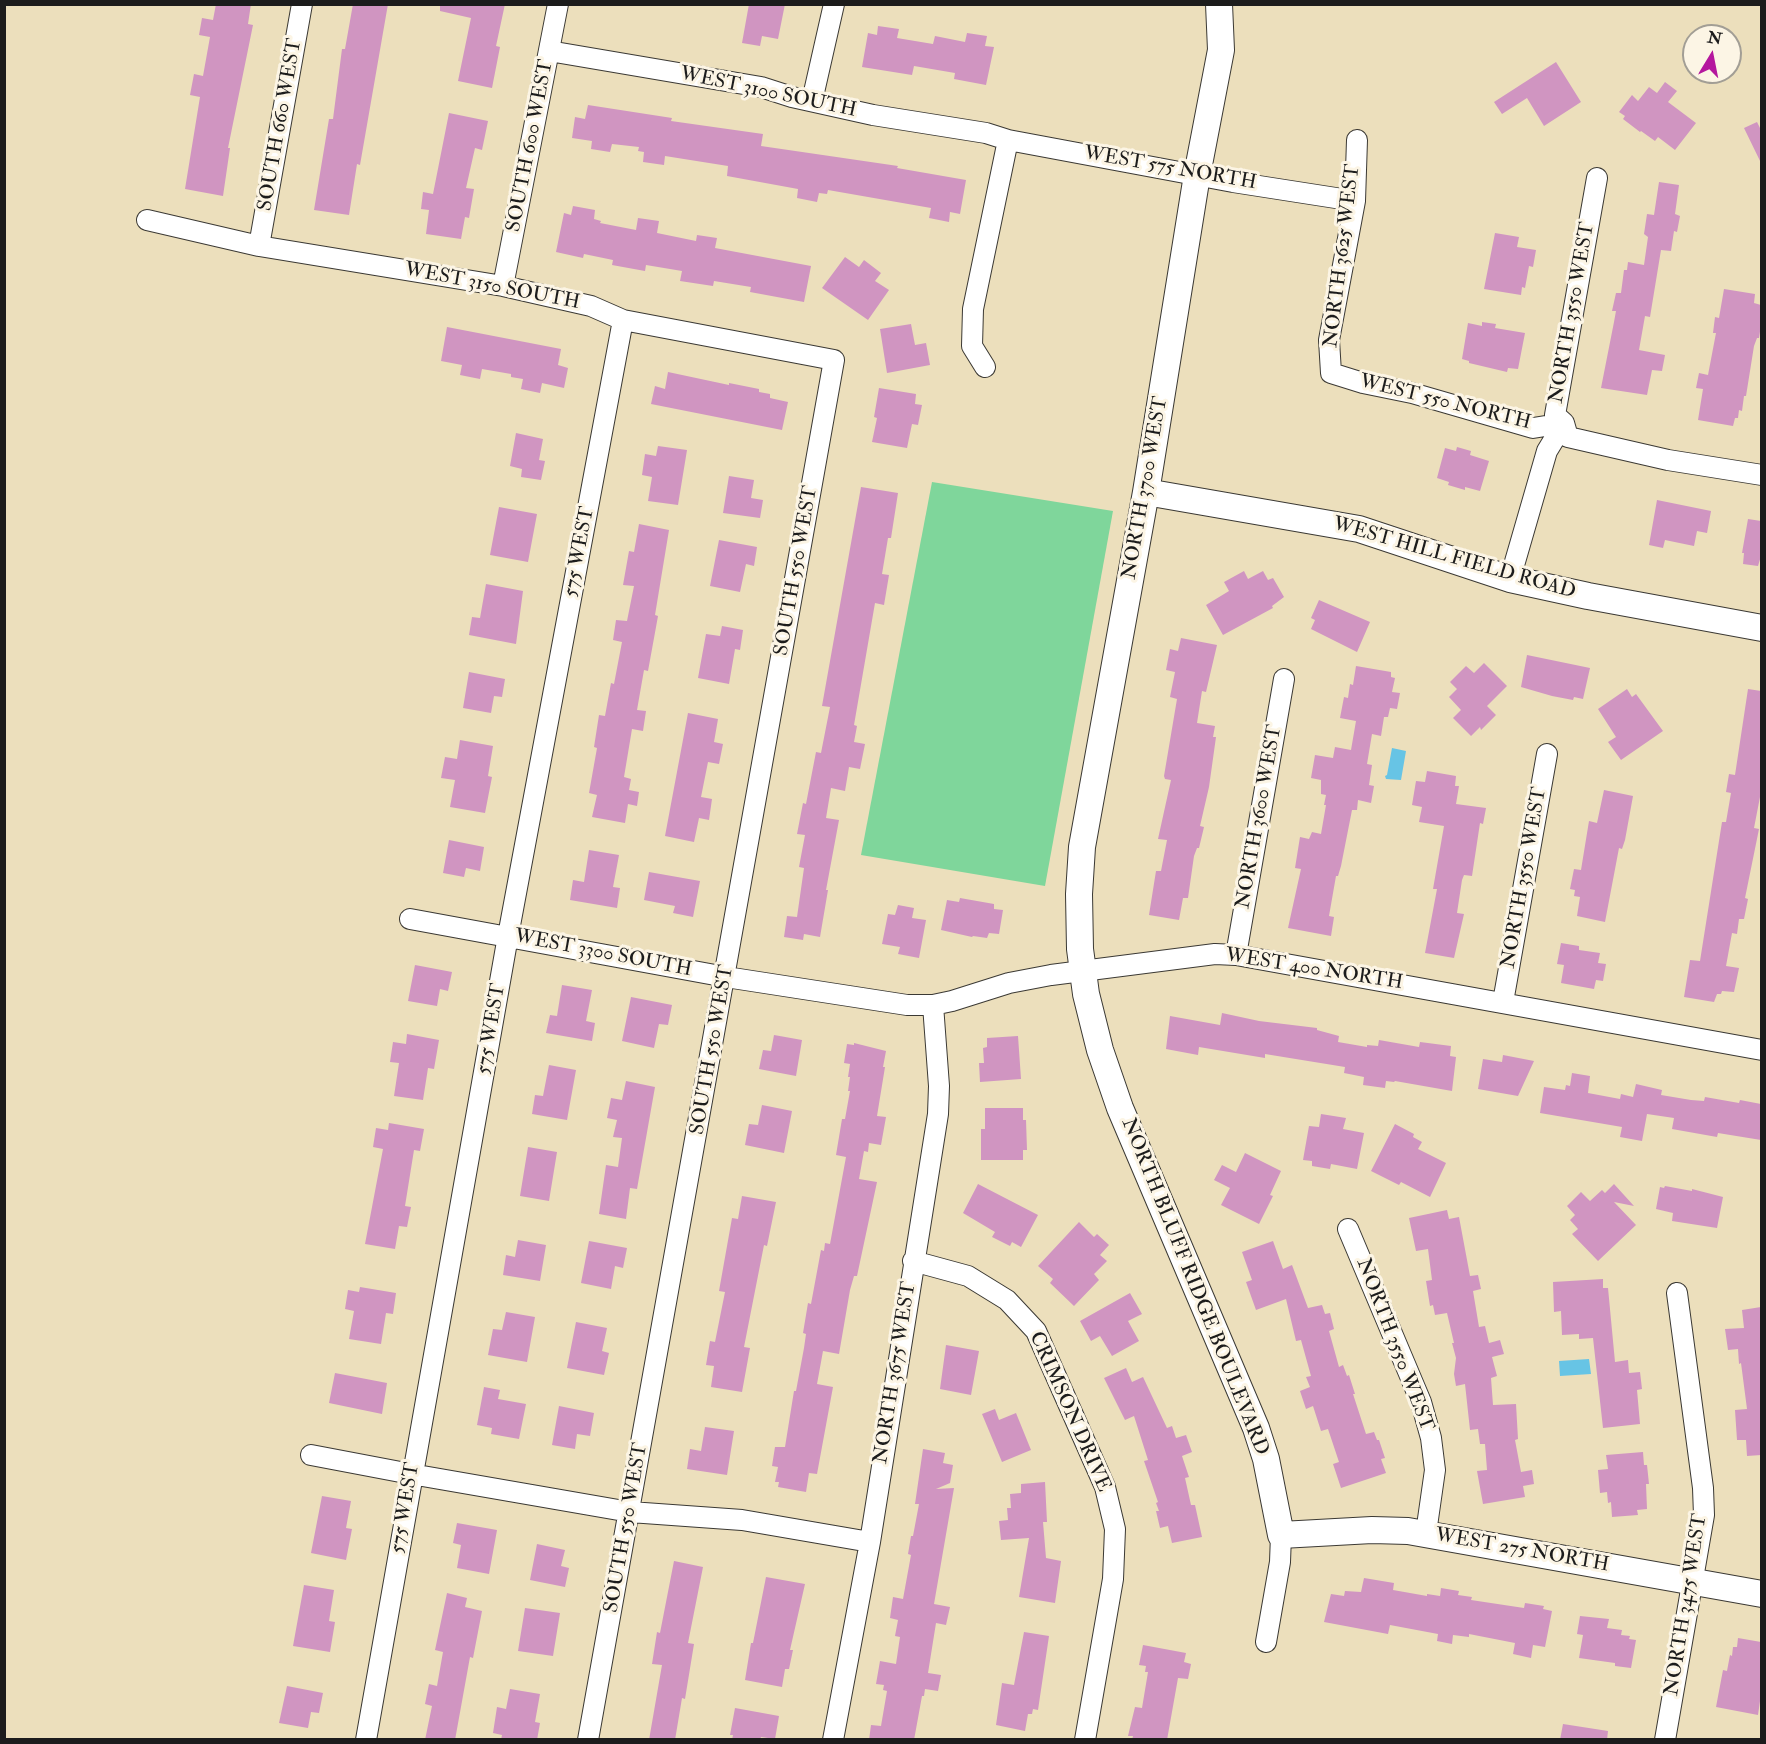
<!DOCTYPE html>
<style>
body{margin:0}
#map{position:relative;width:1766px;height:1744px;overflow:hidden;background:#ecdfbc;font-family:"IM FELL Double Pica",serif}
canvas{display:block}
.frame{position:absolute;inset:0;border:6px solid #1c1c1c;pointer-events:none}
.north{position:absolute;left:1682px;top:24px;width:60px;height:60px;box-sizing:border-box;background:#fcf5e5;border:2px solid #a29e95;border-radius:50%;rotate:10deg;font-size:16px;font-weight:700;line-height:24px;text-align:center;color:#1c1c1c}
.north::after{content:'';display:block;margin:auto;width:21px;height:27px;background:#b5179e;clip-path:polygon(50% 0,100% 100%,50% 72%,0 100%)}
</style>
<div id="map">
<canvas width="1766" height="1744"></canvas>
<div class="frame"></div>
<div class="north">N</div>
</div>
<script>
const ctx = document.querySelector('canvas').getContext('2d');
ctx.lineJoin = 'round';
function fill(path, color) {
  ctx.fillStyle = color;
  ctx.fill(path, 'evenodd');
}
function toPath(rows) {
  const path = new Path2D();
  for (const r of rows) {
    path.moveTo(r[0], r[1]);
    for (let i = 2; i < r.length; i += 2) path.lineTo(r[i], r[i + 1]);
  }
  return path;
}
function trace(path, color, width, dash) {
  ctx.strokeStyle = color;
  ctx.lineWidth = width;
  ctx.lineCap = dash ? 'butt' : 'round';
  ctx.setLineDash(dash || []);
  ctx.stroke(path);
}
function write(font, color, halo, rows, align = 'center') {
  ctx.font = font + ' "IM FELL Double Pica",serif';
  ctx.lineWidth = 6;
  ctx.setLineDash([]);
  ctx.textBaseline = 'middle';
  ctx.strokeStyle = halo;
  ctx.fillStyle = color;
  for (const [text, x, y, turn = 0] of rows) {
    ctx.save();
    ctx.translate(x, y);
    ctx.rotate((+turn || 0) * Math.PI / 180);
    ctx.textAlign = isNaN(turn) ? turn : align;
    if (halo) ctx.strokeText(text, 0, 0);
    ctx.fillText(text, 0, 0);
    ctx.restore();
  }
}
fill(toPath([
 [932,482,1113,511,1045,886,861,855]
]), '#7fd69b');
fill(toPath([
 [1392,748,1406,751,1401,780,1386,779,1385,776,1387,775],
 [1589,1359,1591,1374,1560,1376,1559,1361]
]), '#67c4e5');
fill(toPath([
 [216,4,251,4,248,24,253,25,228,148,230,148,223,196,185,189,200,97,190,95,194,74,203,76,210,37,199,35,202,18,213,20],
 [353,4,388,4,360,165,357,164,349,215,314,210,329,119,333,119,342,49,345,49],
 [440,4,505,4,496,46,500,47,492,88,458,81,471,18,440,11],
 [749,4,785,4,778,39,762,36,760,46,742,43],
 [878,26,899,29,897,38,933,44,935,36,965,42,967,33,987,36,985,46,994,47,986,85,954,79,955,73,914,66,912,75,862,67,868,33,877,35],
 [1556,62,1581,102,1544,126,1527,98,1502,114,1494,102],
 [1665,82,1677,91,1668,102,1696,123,1675,150,1658,137,1655,141,1641,131,1640,132,1623,119,1625,116,1619,112,1632,95,1638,101,1649,87,1657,93],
 [588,105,672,118,671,121,763,134,761,146,898,166,897,168,966,180,960,214,950,212,949,222,929,218,931,208,828,190,827,194,819,193,817,202,797,198,798,189,727,176,728,166,665,156,664,165,643,162,644,152,638,151,639,147,612,144,610,152,591,149,592,141,572,138,575,117,585,119],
 [449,113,488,121,482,150,475,148,466,188,474,189,469,218,465,217,461,239,426,234,429,210,421,209,423,192,433,194],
 [1757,122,1761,130,1761,163,1744,128],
 [1659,182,1679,185,1675,214,1680,216,1677,232,1674,231,1671,251,1661,250,1650,317,1645,316,1639,350,1665,355,1662,371,1652,370,1647,395,1601,388,1614,322,1616,311,1612,311,1616,293,1621,293,1624,270,1627,270,1628,262,1644,265,1648,237,1644,234,1647,214,1654,215],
 [573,206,595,210,594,219,601,221,600,223,636,230,638,218,659,221,657,233,696,241,697,235,717,238,715,248,811,266,804,302,750,292,751,287,714,281,713,286,680,281,682,271,646,265,645,271,612,265,613,260,584,254,583,258,556,252,564,213,571,215],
 [1495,233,1519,237,1517,247,1536,250,1533,267,1529,266,1525,288,1522,287,1521,295,1484,289],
 [845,257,859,267,864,260,881,273,875,281,889,290,868,320,822,288],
 [1724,289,1755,294,1754,303,1761,305,1761,325,1759,338,1757,338,1754,346,1746,396,1744,396,1742,411,1739,410,1738,418,1735,418,1733,426,1698,420,1703,389,1696,388,1699,373,1708,375,1716,333,1713,333,1715,317,1719,318],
 [1482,322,1496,324,1495,328,1525,333,1518,369,1508,368,1507,372,1469,363,1469,361,1462,359,1468,323,1482,326],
 [911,324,915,345,926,343,930,365,887,373,880,329],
 [447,327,561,349,558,365,568,368,564,388,542,383,540,393,521,389,523,379,511,377,511,374,482,369,480,379,460,375,462,365,441,361],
 [668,372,729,385,729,383,759,389,759,392,770,394,770,398,788,402,782,430,651,404,655,386,665,389],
 [879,388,916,394,915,404,922,405,918,425,912,424,907,448,872,442,877,418,874,417],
 [516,433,543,439,539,460,545,461,541,480,521,477,522,469,510,466],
 [658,446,687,450,678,505,648,501,652,477,642,475,645,454,656,456],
 [1457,447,1471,451,1470,455,1489,461,1480,491,1465,487,1465,490,1448,485,1449,482,1437,478,1445,448,1456,451],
 [729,476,754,480,751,498,763,500,760,518,723,513],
 [861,487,898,493,891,538,888,538,882,574,889,575,884,605,875,603,854,725,857,726,854,742,865,744,860,769,849,767,845,791,831,788,826,818,839,820,826,890,828,890,820,937,804,934,803,940,784,937,787,916,797,917,804,868,799,867,805,835,797,834,803,803,806,804,816,752,821,753,830,707,822,706],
 [1657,500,1711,511,1707,533,1697,531,1694,546,1665,540,1663,548,1649,545],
 [499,507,537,514,528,562,490,555],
 [1748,519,1761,521,1761,556,1758,566,1743,564,1744,553,1742,553],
 [639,524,669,530,655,615,658,616,648,671,644,670,637,710,646,711,643,731,632,729,624,777,631,779,629,790,639,792,637,806,628,804,625,823,592,817,597,795,589,793,597,748,594,747,599,715,605,716,611,683,614,684,622,642,613,640,616,620,627,621,634,586,623,585,629,551,634,552],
 [719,540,757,547,754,566,746,564,740,592,710,586],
 [1244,571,1248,579,1263,571,1268,580,1273,578,1284,597,1272,606,1273,608,1223,635,1206,605,1229,591,1224,582],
 [486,584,523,591,516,644,469,635,472,617,480,618],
 [1319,600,1370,622,1357,652,1311,629,1315,620,1311,618],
 [722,626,743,630,740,650,735,649,729,684,698,678,706,634,720,636],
 [1181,638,1217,645,1206,692,1202,691,1197,723,1215,726,1213,737,1216,737,1209,787,1200,826,1204,827,1199,848,1197,848,1194,856,1188,898,1183,898,1179,920,1149,915,1156,871,1161,871,1167,840,1158,839,1171,780,1165,779,1164,776,1177,699,1170,697,1175,672,1166,670,1170,649,1178,651],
 [1527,655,1590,668,1583,699,1574,697,1573,700,1552,696,1521,687],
 [1484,663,1507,686,1487,706,1496,715,1481,730,1480,727,1471,736,1453,718,1461,710,1449,697,1457,689,1450,682,1466,666,1474,673],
 [1356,666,1391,672,1391,677,1395,678,1392,692,1400,693,1397,709,1390,708,1388,717,1384,717,1381,736,1372,734,1367,764,1372,765,1369,785,1374,786,1371,803,1358,800,1357,810,1352,810,1341,866,1338,876,1336,876,1329,916,1334,917,1331,936,1288,928,1301,869,1295,868,1300,837,1309,839,1312,832,1321,834,1326,805,1324,805,1326,795,1321,794,1321,780,1311,778,1315,755,1333,758,1335,747,1351,750,1356,721,1340,718,1344,697,1348,698,1350,684,1353,685],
 [469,672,505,679,502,697,494,696,491,713,463,708],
 [1627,689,1632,697,1636,694,1663,731,1621,760,1608,742,1616,737,1598,709],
 [1748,689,1761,691,1761,798,1760,797,1754,828,1759,829,1745,898,1748,899,1744,919,1739,919,1737,934,1732,933,1726,966,1739,968,1734,992,1722,991,1721,994,1717,994,1714,1002,1684,997,1690,960,1700,961,1722,822,1726,822,1731,793,1726,792,1729,774,1735,775],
 [688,713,718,719,714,742,723,744,719,764,708,762,701,797,712,799,709,820,699,818,694,842,665,836],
 [460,740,493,746,488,776,492,777,485,813,450,807,455,780,441,778,445,757,457,759],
 [1427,771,1456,776,1455,786,1459,786,1456,804,1486,808,1483,824,1480,823,1472,876,1464,875,1462,880,1457,913,1464,914,1454,958,1425,953,1437,889,1433,889,1444,826,1419,822,1422,807,1412,805,1416,781,1425,782],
 [1604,790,1633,796,1625,840,1622,849,1619,848,1605,922,1577,916,1580,897,1574,896,1575,890,1570,889,1574,869,1581,870,1589,821,1597,823],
 [449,840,484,847,480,871,466,868,464,877,443,873],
 [589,850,619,855,613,887,620,888,617,908,570,900,573,880,584,882],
 [649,872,700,881,693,917,673,913,675,906,644,900],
 [960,898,994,904,994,909,1003,910,999,934,989,933,987,938,973,936,972,937,941,930,947,900,959,902],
 [898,905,914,908,912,918,926,920,919,958,898,954,900,947,882,944,888,914,895,915],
 [1561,943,1579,946,1579,950,1600,953,1598,963,1606,964,1603,981,1596,980,1594,989,1561,983,1564,965,1557,964],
 [415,965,452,972,448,991,440,989,437,1006,408,1001],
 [562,985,592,990,586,1021,595,1023,592,1041,546,1033,550,1015,557,1016],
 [631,997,672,1005,668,1025,659,1024,654,1048,622,1041],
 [1222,1013,1259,1021,1317,1028,1317,1030,1339,1036,1338,1042,1367,1047,1367,1045,1378,1046,1379,1040,1419,1047,1420,1042,1451,1046,1450,1056,1456,1057,1452,1091,1395,1081,1394,1082,1386,1081,1385,1088,1363,1085,1364,1077,1344,1073,1345,1067,1265,1054,1265,1058,1199,1047,1198,1055,1166,1049,1170,1016,1220,1025],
 [407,1034,439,1040,434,1069,428,1068,423,1100,394,1096,399,1063,390,1062,393,1042,406,1044],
 [774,1035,802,1040,796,1076,759,1069,763,1050,771,1051],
 [1018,1036,1021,1079,980,1082,979,1063,984,1063,983,1048,987,1047,987,1038],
 [854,1043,886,1051,883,1067,885,1067,877,1116,886,1117,881,1145,869,1143,868,1152,864,1151,859,1179,877,1182,857,1276,854,1276,850,1290,839,1354,823,1351,817,1384,833,1387,817,1474,809,1473,806,1492,778,1487,779,1482,775,1482,778,1467,772,1466,775,1447,785,1447,794,1391,796,1391,804,1348,806,1334,803,1333,808,1303,811,1304,821,1250,824,1251,825,1243,830,1244,846,1157,836,1155,842,1119,845,1119,850,1091,848,1091,850,1077,848,1077,850,1064,844,1063,847,1044,854,1045],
 [1503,1055,1534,1061,1518,1096,1478,1089,1483,1059,1502,1062],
 [549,1065,576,1070,567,1120,532,1114,535,1095,543,1096],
 [1572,1073,1590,1076,1588,1093,1620,1099,1621,1094,1633,1097,1636,1084,1662,1090,1661,1095,1691,1100,1704,1101,1705,1097,1739,1103,1740,1100,1761,1104,1761,1140,1718,1133,1717,1137,1672,1129,1674,1118,1647,1114,1642,1141,1620,1137,1622,1127,1540,1113,1544,1087,1565,1090,1566,1085,1570,1086],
 [626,1081,655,1087,637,1189,630,1188,626,1219,599,1214,606,1165,618,1167,622,1138,613,1137,617,1120,607,1118,611,1098,622,1100],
 [762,1105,792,1111,784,1153,745,1145,749,1124,758,1125],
 [985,1108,1023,1108,1023,1120,1026,1120,1027,1150,1023,1150,1023,1160,981,1160,981,1129,985,1129],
 [1321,1114,1346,1118,1343,1129,1364,1133,1357,1169,1331,1164,1330,1169,1312,1166,1312,1161,1303,1160,1309,1126,1319,1127],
 [389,1123,424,1129,420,1151,414,1150,405,1206,411,1207,407,1227,399,1226,395,1249,365,1244,383,1149,373,1147,376,1128,388,1130],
 [1395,1124,1414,1134,1413,1137,1422,1142,1418,1149,1446,1163,1430,1197,1401,1182,1399,1185,1371,1171],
 [528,1147,557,1152,549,1201,520,1196],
 [1245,1153,1281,1171,1270,1195,1273,1196,1259,1224,1221,1205,1230,1188,1214,1180,1222,1165,1236,1172],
 [978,1184,1038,1215,1021,1247,1012,1242,1010,1246,992,1237,995,1232,963,1213],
 [1614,1184,1634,1206,1614,1202,1636,1225,1598,1261,1572,1234,1578,1229,1570,1220,1575,1215,1567,1206,1581,1192,1590,1201,1602,1190,1605,1193],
 [1665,1186,1692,1191,1692,1189,1723,1197,1717,1228,1672,1221,1673,1213,1656,1209,1660,1187,1664,1188],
 [742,1196,776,1202,767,1246,764,1245,744,1347,750,1348,742,1392,711,1387,714,1366,706,1365,710,1341,715,1342,725,1292,719,1291,732,1218,738,1219],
 [1447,1210,1449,1219,1459,1217,1470,1276,1478,1275,1481,1289,1473,1291,1479,1327,1485,1326,1489,1343,1500,1340,1504,1354,1492,1357,1497,1376,1491,1378,1493,1405,1516,1404,1518,1439,1515,1440,1521,1472,1532,1470,1534,1484,1523,1486,1525,1497,1483,1504,1477,1471,1487,1470,1485,1444,1480,1444,1478,1429,1470,1430,1465,1384,1456,1386,1454,1374,1456,1358,1452,1343,1454,1343,1447,1313,1435,1315,1433,1305,1430,1306,1426,1281,1432,1280,1428,1249,1416,1251,1409,1218],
 [1079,1222,1094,1237,1097,1234,1109,1245,1100,1255,1107,1261,1094,1274,1099,1280,1074,1306,1050,1283,1053,1279,1038,1266],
 [518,1240,546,1245,540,1281,503,1275,506,1255,515,1257],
 [589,1241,627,1248,623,1268,615,1266,611,1289,581,1283],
 [1273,1241,1283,1269,1292,1265,1308,1308,1322,1305,1325,1314,1330,1313,1334,1329,1329,1331,1339,1367,1343,1365,1347,1376,1349,1375,1355,1394,1353,1394,1366,1434,1374,1432,1377,1440,1379,1440,1385,1458,1381,1459,1386,1473,1341,1488,1333,1464,1339,1462,1328,1429,1321,1431,1313,1406,1306,1409,1300,1391,1310,1387,1306,1377,1311,1376,1301,1340,1296,1341,1286,1299,1256,1310,1246,1282,1252,1280,1242,1252],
 [1603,1279,1603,1288,1608,1288,1615,1362,1628,1360,1629,1373,1640,1372,1642,1389,1637,1390,1640,1424,1603,1428,1593,1338,1579,1339,1579,1334,1562,1335,1561,1311,1554,1312,1553,1282],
 [360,1287,396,1293,393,1314,386,1313,381,1344,349,1339,354,1311,345,1309,348,1290,359,1292],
 [1130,1293,1142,1314,1128,1321,1139,1341,1112,1356,1100,1336,1091,1341,1080,1321],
 [1761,1307,1761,1455,1747,1456,1746,1440,1737,1440,1735,1410,1747,1409,1741,1363,1739,1364,1738,1349,1728,1350,1725,1329,1744,1328,1742,1310],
 [506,1312,535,1317,527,1362,488,1355,493,1329,502,1330],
 [576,1322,607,1328,602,1351,609,1353,604,1375,567,1368],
 [946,1345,979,1351,971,1395,940,1389],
 [1126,1368,1132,1382,1143,1377,1167,1428,1172,1426,1176,1438,1186,1435,1192,1452,1182,1456,1189,1477,1185,1478,1191,1505,1195,1505,1202,1537,1172,1543,1168,1526,1160,1528,1156,1511,1159,1511,1156,1503,1158,1502,1144,1461,1148,1460,1134,1416,1125,1420,1104,1378],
 [335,1373,387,1383,382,1414,329,1403],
 [484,1387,500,1390,498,1399,526,1404,519,1439,491,1434,492,1428,477,1425],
 [559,1406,594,1413,590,1436,577,1434,575,1449,552,1445],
 [995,1409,999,1420,1016,1413,1031,1450,1002,1462,982,1414],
 [705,1427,734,1431,727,1475,687,1469,690,1449,701,1451],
 [923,1449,945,1453,943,1463,953,1465,950,1483,936,1489,954,1488,934,1604,950,1607,946,1625,936,1623,928,1673,941,1675,938,1691,925,1689,924,1696,922,1696,914,1740,869,1740,871,1725,881,1726,887,1691,883,1690,884,1685,876,1684,880,1661,896,1664,900,1637,895,1636,898,1620,890,1618,893,1597,903,1599,911,1555,908,1554,911,1536,913,1536,919,1504,915,1504],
 [1643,1452,1644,1465,1647,1465,1649,1484,1646,1484,1647,1509,1637,1510,1638,1515,1612,1517,1611,1502,1608,1503,1607,1492,1600,1493,1598,1470,1608,1469,1606,1455],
 [1045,1482,1047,1522,1043,1522,1046,1558,1061,1561,1055,1603,1019,1597,1029,1538,1001,1540,999,1521,1008,1520,1007,1508,1011,1508,1010,1494,1021,1493,1021,1484],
 [322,1496,351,1501,346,1528,352,1529,346,1560,311,1553],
 [457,1523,497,1530,489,1574,457,1568,461,1545,453,1543],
 [537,1544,565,1550,561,1566,569,1568,565,1587,530,1580],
 [674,1561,703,1567,688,1643,694,1644,685,1699,682,1698,675,1740,649,1740,662,1665,652,1664,657,1632,660,1633],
 [766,1577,805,1584,790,1650,793,1650,789,1669,785,1669,782,1687,745,1680,751,1643,753,1643],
 [1364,1578,1394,1583,1393,1590,1427,1596,1427,1594,1440,1596,1441,1588,1459,1591,1458,1595,1472,1597,1471,1600,1524,1608,1525,1603,1544,1606,1543,1609,1552,1611,1545,1647,1533,1645,1531,1658,1513,1654,1515,1643,1469,1634,1469,1637,1453,1635,1452,1644,1437,1641,1438,1634,1390,1625,1388,1634,1324,1622,1331,1594,1344,1596,1345,1591,1361,1592],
 [304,1585,334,1590,329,1621,335,1622,330,1652,293,1646],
 [447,1593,467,1598,465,1607,482,1611,473,1658,470,1657,455,1740,425,1740,432,1706,425,1704,429,1684,437,1686,443,1652,435,1650],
 [525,1608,560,1613,553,1656,518,1651],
 [1580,1616,1609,1619,1607,1628,1622,1630,1621,1635,1630,1636,1629,1639,1636,1640,1631,1668,1615,1666,1615,1663,1579,1658,1583,1635,1577,1634],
 [1024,1632,1049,1636,1038,1710,1033,1709,1032,1714,1028,1714,1025,1731,996,1725,1002,1683,1014,1685],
 [1738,1638,1761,1642,1761,1694,1758,1715,1716,1707,1723,1670,1727,1671,1730,1655,1732,1656,1733,1647,1737,1647],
 [1143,1645,1186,1653,1184,1662,1191,1664,1188,1679,1178,1678,1167,1740,1132,1740,1133,1736,1128,1736,1135,1707,1142,1708,1148,1672,1145,1672,1146,1666,1139,1665],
 [287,1686,323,1693,319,1713,311,1712,308,1728,279,1723],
 [510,1689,540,1694,535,1722,540,1723,537,1740,501,1740,502,1735,493,1733,497,1707,506,1709],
 [735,1708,779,1716,775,1739,761,1737,760,1740,732,1740,733,1735,730,1735],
 [1563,1724,1608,1731,1607,1740,1560,1740]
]), '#d095c1');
const minor = toPath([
 [549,51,761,87,792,97,873,115,986,133,1008,140,1233,182,1355,201],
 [812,101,834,4],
 [1357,140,1355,201,1329,340,1331,373,1363,383,1412,393,1533,428,1564,423,1568,437,1668,460,1762,475],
 [147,220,259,246,503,286,591,306,623,320,834,360,588,1740],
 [259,246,302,4],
 [503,286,558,4],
 [985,367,972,346,973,309,1008,140],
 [1510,579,1547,451,1564,423,1555,415,1597,178],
 [410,919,726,977,907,1005,933,1005,952,1001,1009,983,1051,975,1215,954,1236,955,1762,1050],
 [1236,955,1284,679],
 [1503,1002,1547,754],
 [1348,1229,1421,1402,1431,1438,1435,1470,1426,1533],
 [913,1261,968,1276,1007,1300,1036,1331,1105,1487,1115,1529,1113,1579,1085,1740],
 [311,1455,411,1474,630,1512,742,1520,870,1542],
 [1266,1642,1280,1562,1281,1535],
 [366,1740,508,936,623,320],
 [833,1740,870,1542,938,1114,939,1086,933,1005],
 [1665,1740,1704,1515,1703,1488,1677,1293]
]);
const tertiary = toPath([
 [1219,4,1221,50,1197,175,1146,492,1082,847,1079,894,1080,949,1086,994,1100,1050,1120,1108,1256,1428,1266,1459,1281,1535,1372,1530,1408,1531,1762,1594],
 [1146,492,1359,529,1510,579,1588,596,1762,628]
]);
trace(minor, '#3b3934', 22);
trace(tertiary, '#3b3934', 28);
trace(minor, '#fff', 20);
trace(tertiary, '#fff', 26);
write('20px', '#1c1c1c', '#fcf5e5', [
 ["WEST 3100 SOUTH",768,93,12],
 ["SOUTH 660 WEST",281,125,-80],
 ["SOUTH 600 WEST",531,146,-79],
 ["WEST 575 NORTH",1170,169,10],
 ["NORTH 3625 WEST",1343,256,-83],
 ["WEST 3150 SOUTH",492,287,11],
 ["NORTH 3550 WEST",1573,313,-80],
 ["WEST 550 NORTH",1445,403,14],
 ["NORTH 3700 WEST",1146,488,-80],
 ["575 WEST",580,552,-79],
 ["WEST HILL FIELD ROAD",1454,559,16],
 ["SOUTH 550 WEST",797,571,-80],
 ["NORTH 3600 WEST",1260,817,-80],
 ["NORTH 3550 WEST",1525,878,-80],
 ["WEST 3300 SOUTH",603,954,11],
 ["WEST 400 NORTH",1314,970,9],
 ["575 WEST",492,1029,-80],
 ["SOUTH 550 WEST",713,1050,-80],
 ["NORTH BLUFF RIDGE BOULEVARD",1194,1287,68],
 ["NORTH 3550 WEST",1394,1345,69],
 ["NORTH 3675 WEST",896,1373,-81],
 ["CRIMSON DRIVE",1069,1412,66],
 ["575 WEST",406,1508,-80],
 ["SOUTH 550 WEST",627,1528,-80],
 ["WEST 275 NORTH",1522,1551,10],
 ["NORTH 3475 WEST",1687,1605,-81]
]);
</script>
